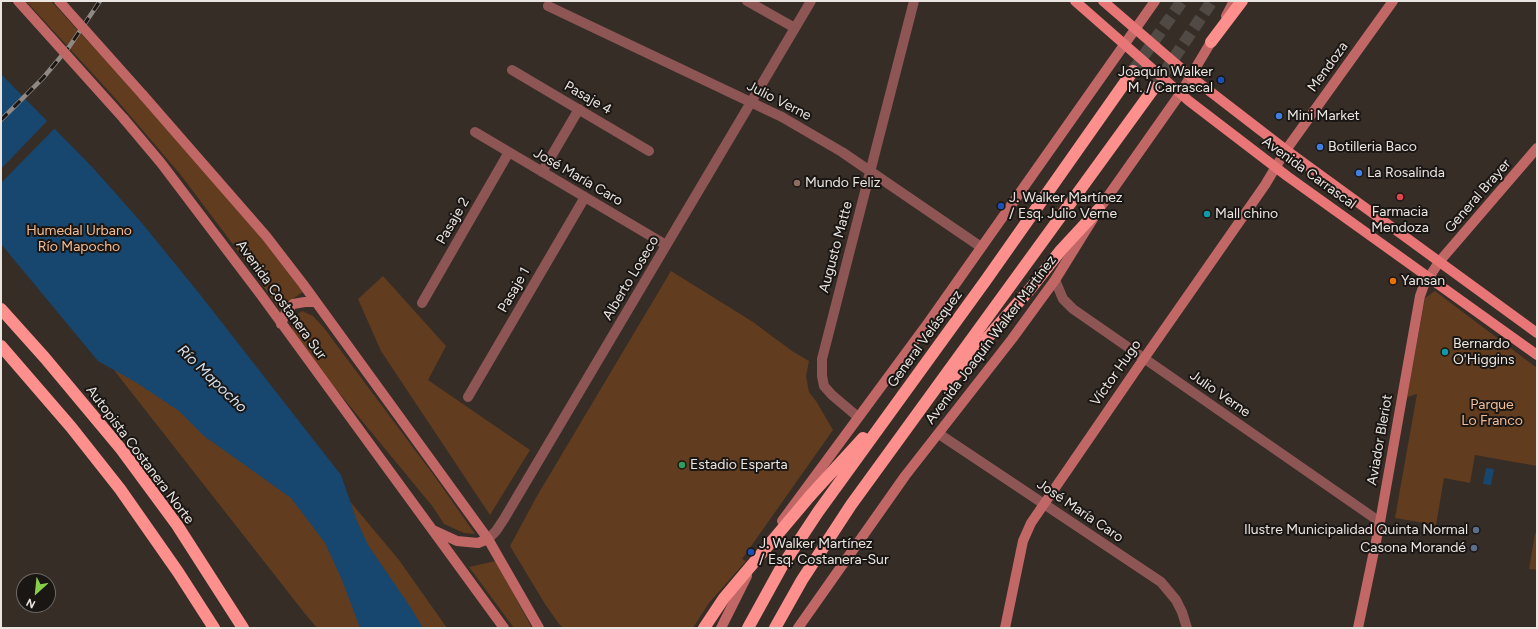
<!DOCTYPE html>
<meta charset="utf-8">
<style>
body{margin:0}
#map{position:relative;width:1538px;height:629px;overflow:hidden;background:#362d27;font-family:Figtree,sans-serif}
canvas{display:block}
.frame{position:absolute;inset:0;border:2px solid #ebe5e1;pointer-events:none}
.north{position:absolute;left:16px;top:573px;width:40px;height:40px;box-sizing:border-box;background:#1a1613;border:1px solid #6e6965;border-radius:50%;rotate:207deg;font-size:11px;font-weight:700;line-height:16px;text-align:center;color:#ebe5e1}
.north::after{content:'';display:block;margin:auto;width:14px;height:18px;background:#88cf49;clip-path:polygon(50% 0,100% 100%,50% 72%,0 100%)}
</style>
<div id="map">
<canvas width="1538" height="629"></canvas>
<div class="frame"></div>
<div class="north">N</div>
</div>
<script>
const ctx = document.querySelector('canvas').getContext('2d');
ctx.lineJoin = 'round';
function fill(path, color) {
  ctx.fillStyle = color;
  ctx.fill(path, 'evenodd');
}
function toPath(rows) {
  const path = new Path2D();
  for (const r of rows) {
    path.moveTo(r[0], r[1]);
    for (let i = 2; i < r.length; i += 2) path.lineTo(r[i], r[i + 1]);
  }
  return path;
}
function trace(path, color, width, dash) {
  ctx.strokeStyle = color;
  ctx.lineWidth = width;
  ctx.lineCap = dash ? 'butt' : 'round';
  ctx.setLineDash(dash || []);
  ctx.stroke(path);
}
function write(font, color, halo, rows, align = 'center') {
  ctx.font = font + ' Figtree,sans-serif';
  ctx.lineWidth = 4;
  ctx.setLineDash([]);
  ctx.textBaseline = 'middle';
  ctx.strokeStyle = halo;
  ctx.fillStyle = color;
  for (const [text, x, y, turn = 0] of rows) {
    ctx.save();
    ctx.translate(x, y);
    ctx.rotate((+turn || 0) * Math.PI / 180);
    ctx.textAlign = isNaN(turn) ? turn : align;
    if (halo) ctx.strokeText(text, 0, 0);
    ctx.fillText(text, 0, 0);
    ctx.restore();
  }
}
fill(toPath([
 [26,1,51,1,129,86,249,222,303,292,291,300,280,310,250,267,180,174,115,98],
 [1,85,399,560,447,628,317,628,306,615,59,300],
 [671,271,753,322,792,351,809,361,806,376,809,392,816,401,833,430,742,559,746,561,709,603,693,628,563,628,559,624,545,604,510,546,537,496],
 [383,276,446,346,428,380,530,450,490,515,381,351,358,299],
 [1435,291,1537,368,1537,466,1475,455,1470,483,1444,478,1436,525,1395,518,1417,394,1407,397,1425,298],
 [302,311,313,316,324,328,438,481,475,534,464,533,444,524,433,507,316,365,292,330,294,317],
 [1535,533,1537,534,1537,570,1529,569],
 [496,561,532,628,514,628,469,567]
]), '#613c1f');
fill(toPath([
 [1,74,94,169,141,222,198,292,341,475,357,521,368,545,409,605,423,628,360,628,342,580,325,543,291,498,204,436,179,411,137,383,98,361,1,244],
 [1486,468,1494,469,1491,485,1483,484]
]), '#17466f');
fill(toPath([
 [48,120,56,127,1,183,1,169]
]), '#362d27');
trace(toPath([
 [1133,71,1182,1],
 [1154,88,1212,1]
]), '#514943', 12, [12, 6]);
trace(toPath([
 [747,1,795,28],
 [548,6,782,117,842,152,981,247],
 [512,70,649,151],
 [475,132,666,245],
 [542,172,579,109],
 [1055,280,1063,299,1073,309,1380,522],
 [422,303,509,152],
 [468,397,585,197],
 [858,417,832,395,824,386,822,376,822,359,914,1],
 [939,434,1161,582,1176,600,1182,612,1187,628],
 [488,539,496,531,504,519,811,1]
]), '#8d5554', 10);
trace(toPath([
 [1226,16,1234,1],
 [143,95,266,236,303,284,488,539,539,628],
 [124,119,161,163,261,295,504,628],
 [281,324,286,312,293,304,305,302,316,302],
 [782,521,928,323,1155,1],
 [433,530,457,541,478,543,488,539],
 [721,628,747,576],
 [798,628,905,476,1012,339,1055,280,1099,209,1180,94,1214,37],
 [1005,628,1023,541,1031,523,1136,370,1265,185,1286,150,1393,1],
 [1358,628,1380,522,1420,296,1424,285,1439,262,1537,148]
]), '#c16867', 10);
trace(toPath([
 [1075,1,1189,101,1287,176,1537,355],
 [1103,1,1190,76,1286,150,1537,333]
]), '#e97676', 10);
trace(toPath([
 [1211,42,1242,1],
 [1,309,45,358,121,449,177,525,243,628],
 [1,346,71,427,120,489,178,572,214,628],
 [946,385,1031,288,1061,250,1099,209],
 [810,496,863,438],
 [748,628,781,568,818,512,986,280,1133,71],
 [775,628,802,580,851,505,1154,88]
]), '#fd8f8d', 12);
const rail = toPath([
 [1,120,43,78,69,47,100,1]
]);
trace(rail, '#8f8883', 4.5);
trace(rail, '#1a1613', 3, [9]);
trace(toPath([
 [18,1,124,119],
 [59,1,143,95]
]), '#c16867', 10);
trace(toPath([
 [704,628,724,598,810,496]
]), '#fd8f8d', 12);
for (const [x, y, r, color] of [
 [1221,80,4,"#1a4fb4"],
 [1279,116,4,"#3f7fe0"],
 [1320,147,4,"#3f7fe0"],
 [1359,173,4,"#3f7fe0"],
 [797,183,4,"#8d6e63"],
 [1400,197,4,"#e0444e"],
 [1001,206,4,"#1a4fb4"],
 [1207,214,4,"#0f9aa8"],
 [1393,281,4,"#e8710a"],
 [1445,352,4,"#0f9aa8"],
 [682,465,4,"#2e9e5b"],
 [1476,530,4,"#5c6f8a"],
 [1474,548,4,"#5c6f8a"],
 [751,552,4,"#1a4fb4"]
]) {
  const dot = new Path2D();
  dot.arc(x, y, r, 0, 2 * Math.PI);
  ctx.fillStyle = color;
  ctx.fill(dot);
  trace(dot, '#1a1613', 1.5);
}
write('14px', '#ebe5e1', '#1a1613', [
 ["Mendoza",1328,67,-54],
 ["Pasaje 4",588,98,30],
 ["Julio Verne",779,101,27],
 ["Avenida Carrascal",1309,173,36],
 ["José María Caro",578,177,30],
 ["General Brayer",1478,196,-49],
 ["Pasaje 2",453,221,-60],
 ["Augusto Matte",836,247,-75],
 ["Alberto Loseco",631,278,-59],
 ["Pasaje 1",514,290,-60],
 ["Avenida Costanera Sur",281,300,54],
 ["General Velásquez",925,339,-54],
 ["Avenida Joaquín Walker Martínez",991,340,-53],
 ["Víctor Hugo",1116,373,-55],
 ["Julio Verne",1220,394,35],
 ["Aviador Bleriot",1380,440,-80],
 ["Autopista Costanera Norte",140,455,53],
 ["José María Caro",1080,511,34]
]);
write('14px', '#ebe5e1', '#1a1613', [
 ["Joaquín Walker",1213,72,"right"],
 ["M. / Carrascal",1213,88,"right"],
 ["Mini Market",1287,116],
 ["Botilleria Baco",1328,147],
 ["La Rosalinda",1367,173],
 ["Mundo Feliz",805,183],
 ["J. Walker Martínez",1009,198],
 ["/ Esq. Julio Verne",1009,214],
 ["Farmacia",1400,212,"center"],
 ["Mendoza",1400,228,"center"],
 ["Mall chino",1215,214],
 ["Yansan",1401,281],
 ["Bernardo",1453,344],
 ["O'Higgins",1453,360],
 ["Estadio Esparta",690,465],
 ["Ilustre Municipalidad Quinta Normal",1468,530,"right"],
 ["J. Walker Martínez",759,544],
 ["/ Esq. Costanera-Sur",759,560],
 ["Casona Morandé",1466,548,"right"]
], 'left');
write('14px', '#f3bc94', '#1a1613', [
 ["Humedal Urbano",79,231],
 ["Río Mapocho",79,247],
 ["Parque",1492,405],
 ["Lo Franco",1492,421]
]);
write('italic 15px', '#d2e2f2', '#1a1613', [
 ["Río Mapocho",212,379,44]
]);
</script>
